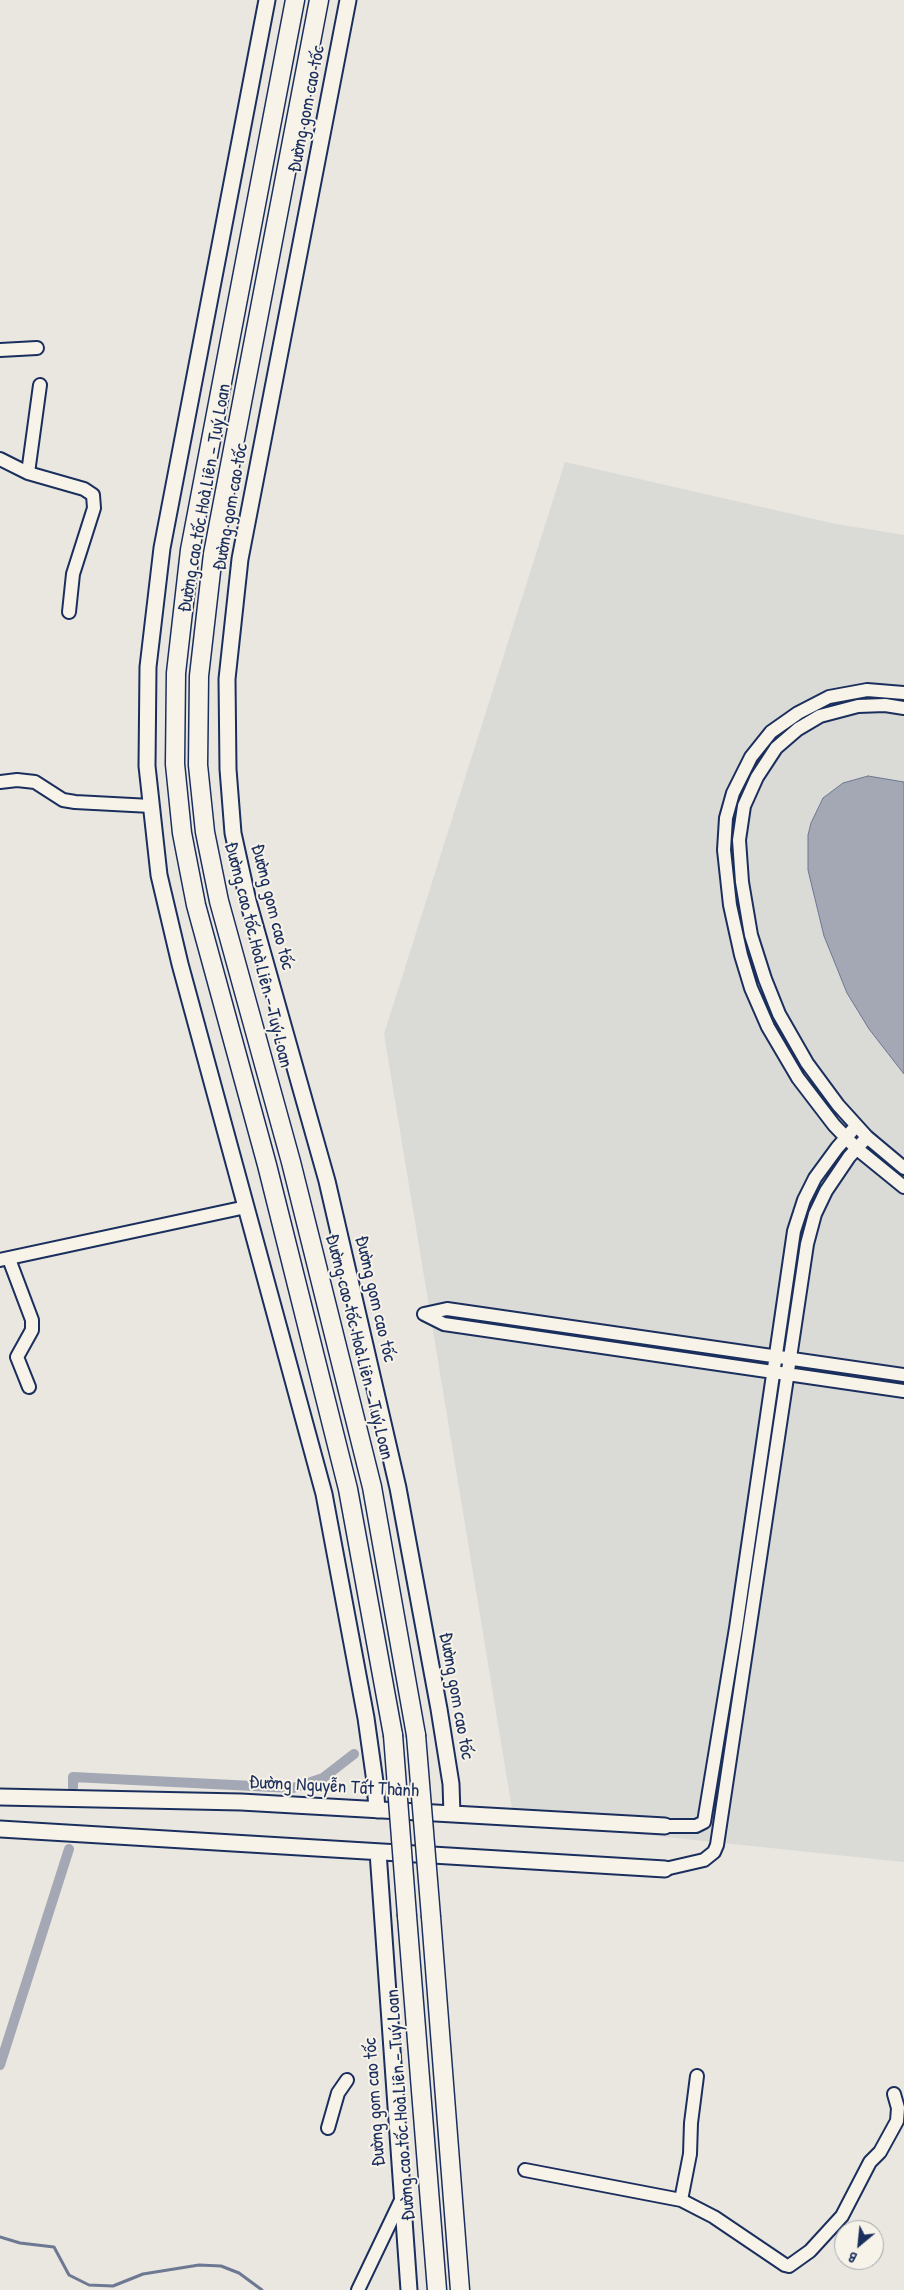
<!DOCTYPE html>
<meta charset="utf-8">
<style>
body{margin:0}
#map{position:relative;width:904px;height:2290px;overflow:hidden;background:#eae7e0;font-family:"Patrick Hand",sans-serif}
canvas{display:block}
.north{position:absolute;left:834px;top:2220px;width:50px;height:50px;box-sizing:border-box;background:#f7f3e8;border:1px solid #9fa5b1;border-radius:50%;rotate:208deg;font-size:14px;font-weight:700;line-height:20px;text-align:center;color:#1b2f5e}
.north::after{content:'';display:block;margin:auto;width:18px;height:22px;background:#1b2f5e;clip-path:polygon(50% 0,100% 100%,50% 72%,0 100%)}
</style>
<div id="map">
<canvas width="904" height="2290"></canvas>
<div class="north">B</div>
</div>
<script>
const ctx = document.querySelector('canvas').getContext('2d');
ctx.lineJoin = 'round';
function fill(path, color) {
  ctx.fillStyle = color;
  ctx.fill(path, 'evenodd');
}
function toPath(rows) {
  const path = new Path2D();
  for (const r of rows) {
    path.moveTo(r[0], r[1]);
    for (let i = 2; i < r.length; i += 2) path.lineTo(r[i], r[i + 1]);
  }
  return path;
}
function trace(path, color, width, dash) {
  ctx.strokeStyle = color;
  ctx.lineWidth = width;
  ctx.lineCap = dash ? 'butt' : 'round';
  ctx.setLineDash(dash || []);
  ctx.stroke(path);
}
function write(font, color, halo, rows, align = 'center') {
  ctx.font = font + ' "Patrick Hand",sans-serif';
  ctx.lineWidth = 4;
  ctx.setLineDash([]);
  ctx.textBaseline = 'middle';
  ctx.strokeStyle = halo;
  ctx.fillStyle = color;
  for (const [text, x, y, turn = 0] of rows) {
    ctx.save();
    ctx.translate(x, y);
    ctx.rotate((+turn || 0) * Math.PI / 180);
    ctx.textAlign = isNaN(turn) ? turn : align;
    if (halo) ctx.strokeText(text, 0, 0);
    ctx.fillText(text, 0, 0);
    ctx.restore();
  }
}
fill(toPath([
 [565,462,836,524,904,535,904,1862,514,1821,384,1034]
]), '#dadad6');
const water = toPath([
 [868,776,904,782,904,1074,869,1029,847,993,824,936,808,870,808,835,811,823,823,798,843,783,868,776]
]);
fill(water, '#a3a8b4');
trace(water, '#6d7892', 1);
trace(toPath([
 [0,2237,20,2243,54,2247,69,2275,89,2285,113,2286,143,2274,199,2265,221,2266,239,2273,262,2290]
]), '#6d7892', 3);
trace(toPath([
 [73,1787,73,1777,293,1788,323,1778,354,1754],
 [0,2065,69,1849]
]), '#a3a8b4', 10);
const minor = toPath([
 [0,350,37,348],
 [0,459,28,473,84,489,93,495,94,508,73,574,69,612],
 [28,473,40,385],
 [904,693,867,690,829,697,798,713,771,732,751,757,733,793,726,818,724,850,730,905,741,955,751,988,768,1027,798,1078,834,1125,856,1148,904,1187],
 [904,708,885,705,858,706,820,716,798,729,776,748,757,777,744,806,739,840,742,882,751,935,765,979,779,1014,807,1063,838,1105,867,1137,904,1168],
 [0,782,17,780,35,782,63,800,75,802,151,806],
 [9,1259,32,1320,32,1330,17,1357,29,1387],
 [0,1260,246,1207],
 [424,1314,444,1324,904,1391],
 [424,1314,447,1309,904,1375],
 [665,1826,696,1826,704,1822,736,1628,794,1231,804,1200,815,1178,837,1148,856,1126],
 [665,1869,704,1860,714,1852,717,1845,807,1244,815,1214,826,1191,849,1157,867,1137],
 [328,2128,338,2093,347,2080],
 [525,2170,681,2200,714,2217,785,2265,789,2266,810,2251,842,2216,870,2162,880,2152,897,2121,898,2108,894,2094],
 [681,2200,690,2154,691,2123,697,2076],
 [358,2290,402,2198]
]);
const major = toPath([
 [267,0,162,548,148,667,147,766,159,875,180,964,324,1494,366,1718,375,1782,377,1810],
 [348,0,240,559,227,679,228,769,233,833,248,901,327,1181,398,1488,439,1709,451,1784,452,1814],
 [0,1797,241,1802,665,1826],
 [0,1829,665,1869],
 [378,1852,409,2290]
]);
const highway = toPath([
 [295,0,190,550,176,673,175,764,182,833,196,905,267,1165,348,1489,393,1735],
 [319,0,213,554,199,676,198,765,205,832,219,901,291,1162,372,1487,416,1735],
 [407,1916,437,2290],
 [431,1917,460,2290]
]);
trace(minor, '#1b2f5e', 16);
trace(major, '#1b2f5e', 19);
trace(highway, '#1b2f5e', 21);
trace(minor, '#f7f3e8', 12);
trace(major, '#f7f3e8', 15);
trace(highway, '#f7f3e8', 18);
const highwayBridge = toPath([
 [393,1735,407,1916],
 [416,1735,431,1917]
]);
trace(highwayBridge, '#1b2f5e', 21, []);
trace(highwayBridge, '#f7f3e8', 18);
write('19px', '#1b2f5e', '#f7f3e8', [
 ["Đường gom cao tốc",307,109,-79],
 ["Đường cao tốc Hoà Liên - Tuý Loan",205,498,-80],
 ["Đường gom cao tốc",231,507,-80],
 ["Đường gom cao tốc",272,907,76],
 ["Đường cao tốc Hoà Liên - Tuý Loan",258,955,76],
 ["Đường gom cao tốc",375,1299,77],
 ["Đường cao tốc Hoà Liên - Tuý Loan",359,1347,76],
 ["Đường gom cao tốc",456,1696,80],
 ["Đường Nguyễn Tất Thành",334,1787,3],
 ["Đường gom cao tốc",375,2102,-94],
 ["Đường cao tốc Hoà Liên - Tuý Loan",401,2105,-94]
]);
</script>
